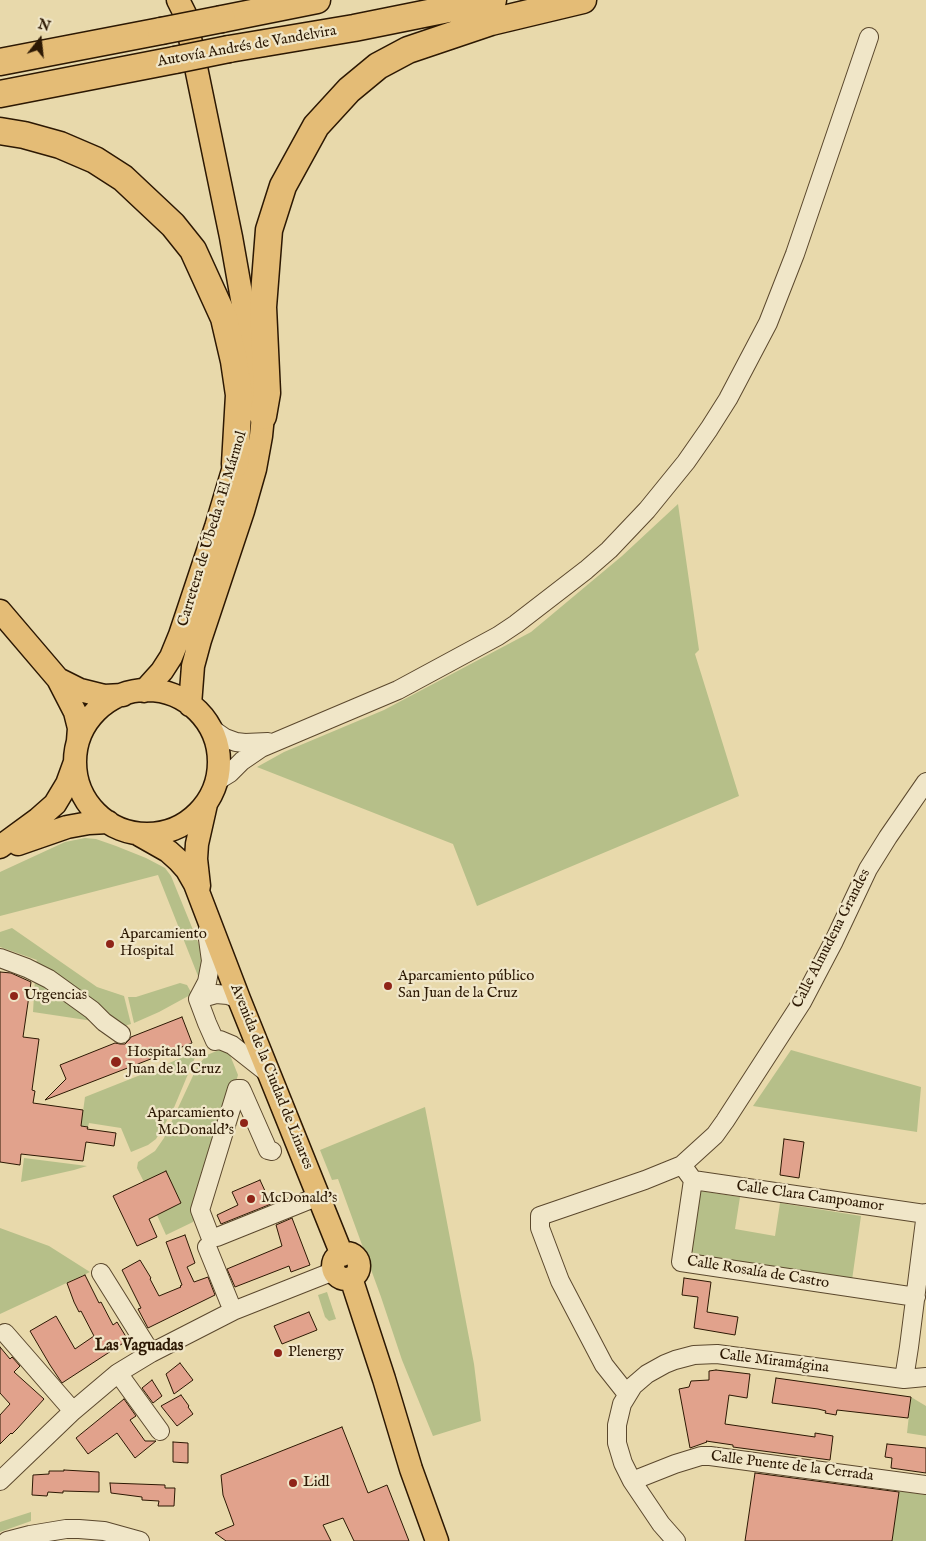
<!DOCTYPE html>
<meta charset="utf-8">
<style>
body{margin:0}
#map{position:relative;width:926px;height:1541px;overflow:hidden;background:#e8d9ab;font-family:"IM FELL English",serif}
canvas{display:block}
.north{position:absolute;left:15px;top:15px;width:50px;height:50px;-webkit-text-stroke:4px #f0e6c8;paint-order:stroke;rotate:16deg;font-size:14px;font-weight:700;line-height:20px;text-align:center;color:#2c1803}
.north::after{content:'';display:block;margin:auto;width:18px;height:22px;background:#2c1803;clip-path:polygon(50% 0,100% 100%,50% 72%,0 100%)}
</style>
<div id="map">
<canvas width="926" height="1541"></canvas>
<div class="north">N</div>
</div>
<script>
const ctx = document.querySelector('canvas').getContext('2d');
ctx.lineJoin = 'round';
function fill(path, color) {
  ctx.fillStyle = color;
  ctx.fill(path, 'evenodd');
}
function toPath(rows) {
  const path = new Path2D();
  for (const r of rows) {
    if (r.length === 3) {
      path.moveTo(r[0] + r[2], r[1]);
      path.arc(r[0], r[1], r[2], 0, 2 * Math.PI);
      continue;
    }
    path.moveTo(r[0], r[1]);
    for (let i = 2; i < r.length; i += 2) path.lineTo(r[i], r[i + 1]);
  }
  return path;
}
function trace(path, color, width, dash) {
  ctx.strokeStyle = color;
  ctx.lineWidth = width;
  ctx.lineCap = dash ? 'butt' : 'round';
  ctx.setLineDash(dash || []);
  ctx.stroke(path);
}
function write(font, color, halo, rows, align = 'center') {
  ctx.font = font + ' "IM FELL English",serif';
  ctx.lineWidth = 4.5;
  ctx.setLineDash([]);
  ctx.textBaseline = 'middle';
  ctx.strokeStyle = halo;
  ctx.fillStyle = color;
  for (const [text, x, y, turn = 0] of rows) {
    ctx.save();
    ctx.translate(x, y);
    ctx.rotate((+turn || 0) * Math.PI / 180);
    ctx.textAlign = isNaN(turn) ? turn : align;
    if (halo) ctx.strokeText(text, 0, 0);
    ctx.fillText(text, 0, 0);
    ctx.restore();
  }
}
fill(toPath([
 [678,504,699,650,695,654,739,796,477,906,453,844,257,767,284,752,384,710,531,632,622,556],
 [85,838,96,839,116,846,146,858,165,868,171,876,202,952,200,981,158,875,0,916,0,872,65,842],
 [12,928,97,987,124,996,131,1024,124,1026,35,964,37,960,0,947,0,932],
 [35,978,93,1021,33,1012],
 [180,983,187,985,192,994,159,1012,134,1023,128,997,136,997],
 [219,1050,228,1050,238,1075,193,1222,166,1235,157,1215,181,1203,166,1172,144,1182,137,1168,138,1162,155,1151,164,1138,198,1065,207,1055],
 [791,1050,921,1087,917,1132,753,1106],
 [192,1053,196,1055,173,1110,156,1139,148,1145,131,1152,121,1128,89,1123,88,1127,81,1126,85,1097,158,1068],
 [425,1107,474,1364,481,1421,433,1436,402,1360,381,1297,338,1179,332,1180,320,1150],
 [24,1158,87,1166,74,1170,21,1182],
 [700,1191,740,1197,735,1229,775,1236,780,1203,861,1216,852,1280,690,1255],
 [0,1228,49,1246,90,1272,0,1314],
 [327,1292,336,1319,329,1321,325,1317,318,1295],
 [911,1397,926,1406,926,1436,907,1433],
 [899,1491,926,1495,926,1541,892,1541],
 [31,1512,31,1521,0,1532,0,1522]
]), '#b6bf89');
const building = toPath([
 [0,972,11,973,31,982,23,1037,39,1039,32,1090,35,1091,33,1103,83,1110,81,1126,88,1127,87,1129,116,1133,114,1146,86,1142,83,1161,21,1154,20,1165,0,1162,0,972],
 [182,1017,192,1043,45,1100,66,1079,60,1065,115,1043,120,1044,125,1044,129,1040,131,1037,182,1017],
 [784,1139,804,1142,799,1178,780,1175,784,1139],
 [166,1171,181,1203,149,1219,157,1237,137,1246,113,1196,166,1171],
 [260,1180,271,1204,221,1224,217,1215,238,1205,232,1192,260,1180],
 [292,1218,310,1265,291,1272,289,1266,235,1287,227,1269,282,1246,276,1225,292,1218],
 [185,1235,195,1263,187,1267,194,1282,208,1277,215,1295,148,1328,138,1309,141,1308,122,1270,140,1260,151,1278,150,1279,159,1296,181,1287,180,1286,182,1285,166,1242,185,1235],
 [85,1275,99,1303,101,1302,113,1325,117,1322,128,1340,62,1383,50,1365,30,1331,56,1316,75,1349,94,1336,81,1311,79,1312,74,1302,67,1283,85,1275],
 [684,1278,711,1282,707,1312,738,1317,735,1335,694,1328,698,1297,682,1295,684,1278],
 [309,1312,317,1330,282,1344,274,1326,309,1312],
 [0,1347,10,1359,12,1357,20,1366,14,1372,44,1399,17,1429,12,1434,11,1433,0,1444,0,1415,10,1404,0,1393,0,1347],
 [180,1363,193,1380,174,1394,166,1374,180,1363],
 [716,1370,750,1374,747,1398,729,1395,725,1424,815,1437,815,1433,833,1436,830,1460,733,1447,733,1445,706,1441,707,1442,690,1448,679,1389,689,1387,691,1381,709,1380,709,1371,716,1370],
 [776,1378,911,1397,908,1418,837,1410,836,1415,825,1413,826,1411,818,1409,772,1403,776,1378],
 [152,1380,162,1396,153,1403,142,1388,152,1380],
 [181,1395,189,1406,188,1407,193,1414,177,1426,161,1406,181,1395],
 [124,1399,136,1416,130,1420,145,1441,156,1441,135,1458,117,1433,88,1454,76,1438,124,1399],
 [342,1427,368,1493,387,1485,409,1541,354,1541,343,1518,323,1525,331,1541,226,1541,215,1533,234,1525,223,1495,221,1475,342,1427],
 [173,1442,188,1443,188,1463,173,1462,173,1442],
 [887,1444,926,1448,926,1473,891,1468,892,1458,885,1457,887,1444],
 [64,1470,99,1472,99,1492,63,1491,63,1493,48,1492,47,1496,32,1495,33,1475,49,1474,49,1471,64,1471,64,1470],
 [755,1473,899,1492,892,1541,745,1541,755,1473],
 [110,1483,165,1485,165,1488,175,1488,174,1506,158,1506,159,1501,142,1500,142,1497,111,1493,110,1483]
]);
fill(building, '#e1a28c');
trace(building, '#2c1803', 1);
const minor = toPath([
 [209,727,225,738,236,742,245,743,268,742],
 [217,781,230,773,242,761,261,748,398,690,498,636,516,624,586,570,609,550,647,510,686,462,709,429,728,399,768,323,795,254,869,37],
 [207,932,211,961,207,982,198,999,207,1023,215,1041,220,1040,232,1045,270,1075],
 [0,958,27,968,49,979,92,1010,104,1022,121,1034],
 [198,999,216,994,228,995,239,999],
 [272,1151,268,1150,242,1091,241,1089,237,1089,200,1210,210,1236,212,1237,217,1237,319,1196],
 [693,1180,682,1165,715,1135,725,1121,802,1002,834,941,868,869,888,837,926,782],
 [693,1180,681,1262,916,1297],
 [693,1180,926,1214],
 [207,1247,233,1311],
 [101,1273,151,1353],
 [5,1333,73,1411],
 [118,1373,160,1431],
 [904,1379,909,1347,926,1213],
 [627,1394,604,1365,560,1281,540,1228,540,1216,645,1180,682,1165],
 [0,1481,73,1411,118,1373,151,1353,233,1311,334,1271],
 [632,1481,675,1464,701,1456,710,1456,926,1485],
 [7,1541,30,1535,66,1529,79,1529,104,1531,140,1541],
 [676,1541,661,1524,632,1481,623,1463,617,1443,617,1425,622,1404,633,1386,647,1374,665,1364,675,1360,694,1355,717,1354,904,1379,926,1377]
]);
const major = toPath([
 [178,0,185,14,231,237,247,327,257,367,263,416,261,436,255,469,243,511,200,640,193,666,190,705],
 [0,611,58,679,75,712,79,728,78,741],
 [58,679,80,690,104,696,123,695],
 [147,762,72],
 [144,691,162,671,171,657,180,635,216,527,240,447],
 [138,834,168,851,178,860,187,870,195,884,239,999,342,1255],
 [18,844,67,827,89,823,108,822],
 [0,847,38,819,55,804,67,784,75,762],
 [199,886,196,859,197,844,206,804],
 [346,1266,13],
 [351,1278,384,1379,411,1469,437,1541]
]);
const highway = toPath([
 [222,19,317,0],
 [229,49,354,28,493,0],
 [0,62,161,31],
 [0,94,175,60],
 [0,131,24,135,60,145,95,160,123,178,173,225,193,250,224,318,234,361,239,395,235,464],
 [263,416,267,393,263,307,269,230,283,186,316,126,349,90,378,66,408,50,491,22,583,0]
]);
trace(minor, '#5b482d', 20);
trace(major, '#2c1803', 25);
trace(highway, '#2c1803', 29);
trace(minor, '#f0e6c8', 18);
trace(major, '#e4bc76', 22);
trace(highway, '#e4bc76', 26);
const highwayBridge = toPath([
 [161,31,222,19],
 [175,60,229,49]
]);
trace(highwayBridge, '#2c1803', 29, []);
trace(highwayBridge, '#e4bc76', 26);
for (const [x, y, r, color] of [
 [110,944,5,"#8f2418"],
 [388,986,5,"#8f2418"],
 [14,996,5,"#8f2418"],
 [116,1062,6,"#8f2418"],
 [244,1123,5,"#8f2418"],
 [251,1199,5,"#8f2418"],
 [278,1353,5,"#8f2418"],
 [293,1483,5,"#8f2418"]
]) {
  const dot = new Path2D();
  dot.arc(x, y, r, 0, 2 * Math.PI);
  ctx.fillStyle = color;
  ctx.fill(dot);
  trace(dot, '#f0e6c8', 2);
}
write('15px', '#2c1803', '#f0e6c8', [
 ["Autovía Andrés de Vandelvira",247,47,-10],
 ["Carretera de Úbeda a El Mármol",213,529,-73],
 ["Calle Almudena Grandes",832,939,-63],
 ["Avenida de la Ciudad de Linares",271,1077,68],
 ["Calle Clara Campoamor",810,1197,8],
 ["Calle Rosalía de Castro",758,1273,9],
 ["Calle Miramágina",774,1362,7],
 ["Calle Puente de la Cerrada",792,1467,7]
]);
write('15px', '#2c1803', '#f0e6c8', [
 ["Aparcamiento",120,935],
 ["Hospital",120,952],
 ["Aparcamiento público",398,977],
 ["San Juan de la Cruz",398,994],
 ["Urgencias",24,996],
 ["Hospital San",127,1053],
 ["Juan de la Cruz",127,1070],
 ["Aparcamiento",234,1114,"right"],
 ["McDonald's",234,1131,"right"],
 ["McDonald's",261,1199],
 ["Plenergy",288,1353],
 ["Lidl",303,1483]
], 'left');
write('bold 16px', '#2c1803', '#f0e6c8', [
 ["Las Vaguadas",139,1347]
]);
</script>
